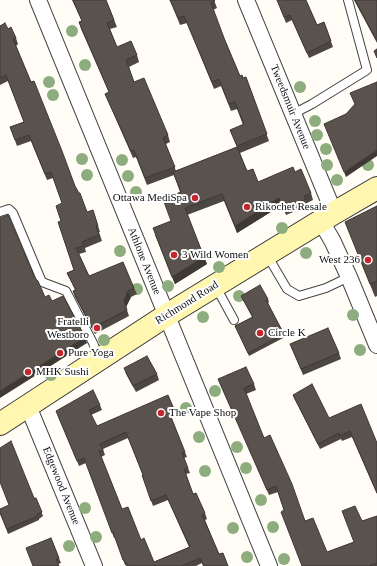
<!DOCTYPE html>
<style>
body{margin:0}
canvas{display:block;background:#fffdf5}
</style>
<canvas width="377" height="566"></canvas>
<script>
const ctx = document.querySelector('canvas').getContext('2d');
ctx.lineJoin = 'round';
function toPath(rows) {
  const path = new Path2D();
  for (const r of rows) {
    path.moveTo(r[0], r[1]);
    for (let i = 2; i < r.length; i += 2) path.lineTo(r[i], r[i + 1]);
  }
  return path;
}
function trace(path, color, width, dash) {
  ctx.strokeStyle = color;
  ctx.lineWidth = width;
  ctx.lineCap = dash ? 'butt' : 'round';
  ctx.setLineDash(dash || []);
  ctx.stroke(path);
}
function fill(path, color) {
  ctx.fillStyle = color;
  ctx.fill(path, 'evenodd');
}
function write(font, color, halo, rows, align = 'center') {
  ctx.font = font + ' Georgia,serif';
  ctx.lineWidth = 4;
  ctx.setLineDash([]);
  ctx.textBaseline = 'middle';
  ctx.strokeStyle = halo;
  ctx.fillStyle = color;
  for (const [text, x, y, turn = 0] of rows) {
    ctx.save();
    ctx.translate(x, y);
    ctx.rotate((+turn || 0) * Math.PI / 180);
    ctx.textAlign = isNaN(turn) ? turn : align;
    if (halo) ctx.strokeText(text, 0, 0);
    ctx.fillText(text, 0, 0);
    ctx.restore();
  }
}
const lane = toPath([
 [293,114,312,104,367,70,348,0],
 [0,212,9,209,13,213,42,282,66,291,93,343,99,358],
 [267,255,287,289,299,296,326,288,349,277],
 [216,287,234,320]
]);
const street = toPath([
 [38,0,269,566],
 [246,0,334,213],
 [321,221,333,242,349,277,377,345],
 [28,406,94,566]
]);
const secondary = toPath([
 [0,424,167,315,334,213,377,188]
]);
trace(lane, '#444', 10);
trace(street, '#444', 18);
trace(secondary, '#333', 24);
trace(lane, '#fff', 8);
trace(street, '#fff', 16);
trace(secondary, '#fff6b0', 22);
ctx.fillStyle = '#8dad7f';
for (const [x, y] of [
 [72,31],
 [85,65],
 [49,82],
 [300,87],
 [53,95],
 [315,121],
 [317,135],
 [326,149],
 [82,159],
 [122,160],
 [327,165],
 [368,165],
 [87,175],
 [128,176],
 [337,180],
 [136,192],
 [282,228],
 [120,251],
 [306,253],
 [219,267],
 [168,286],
 [137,289],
 [239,296],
 [353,315],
 [203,317],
 [104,340],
 [360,350],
 [51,375],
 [215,391],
 [186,408],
 [199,437],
 [237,447],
 [246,468],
 [205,471],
 [261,500],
 [85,508],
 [273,527],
 [233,528],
 [96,537],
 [69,546],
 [247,557],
 [284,559]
]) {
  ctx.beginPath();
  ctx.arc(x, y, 6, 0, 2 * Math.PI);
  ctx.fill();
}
fill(toPath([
 [72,0,106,0,117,27,110,29,117,47,137,55,139,62,129,67,134,82,168,135,170,142,166,144,176,171,237,147,230,130,243,125,237,109,231,111,221,86,214,89,187,23,180,25,170,0,214,0,217,8,213,10,224,38,240,76,243,78,246,77,269,141,240,153,247,171,258,182,295,172,311,193,313,200,307,203,308,206,286,215,282,205,237,233,224,201,187,215,207,264,175,284,155,235,171,221,180,192,174,175,147,185,136,157,133,158,108,101,105,94,109,92,81,29,79,22,82,21],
 [277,0,317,25,324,22,333,47,309,58,292,20,286,23],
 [354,0,377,0,377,43,355,2],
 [0,26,8,29,16,38,18,44,16,46,75,186,87,212,93,210,100,232,99,232,102,241,85,248,86,252,79,254,89,276,134,288,137,294,131,297,126,307,129,316,95,334,75,297,73,291,75,290,67,273,74,270,61,221,62,203,53,178,47,180,31,141,17,146,10,127,24,122,8,81,0,85],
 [377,206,377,296,375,297,345,222],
 [241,296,268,299,269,302,268,303,285,337,249,356,235,326,252,317],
 [290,344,339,353,341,359,303,375],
 [124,368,157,374,159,380,136,392,126,374],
 [218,379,254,384,256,390,246,394,251,407,264,438,305,521,327,552,354,542,362,521,377,516,377,566,302,566,278,492,269,495],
 [293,395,329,418,377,443,377,494,352,437,342,441,341,439,320,449,295,400],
 [100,405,102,410,91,415,97,426,174,409,176,415,171,417,187,457,184,458,190,473,186,474,193,494,205,513,207,519,205,520,219,554,228,566,203,566,202,563,196,566,127,566,125,565,115,538,114,538,86,463,79,466,58,416],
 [128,438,143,475,142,475,153,506,168,500,189,547,154,562,122,509,101,457,105,455,103,449],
 [36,498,43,516,39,519,39,520,8,534,0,513],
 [51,538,61,563,58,564,33,566]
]), '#4d4742');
fill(toPath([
 [377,150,377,156,346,177,344,172],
 [279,198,282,205,237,233,235,226],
 [204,257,207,264,175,284,172,277],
 [128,291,131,297,126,307,124,301],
 [85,337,87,343,0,398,0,391]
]), '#3f3936');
const building = toPath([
 [73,0,106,0,114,20,107,23,117,47,131,41,137,55,126,60,134,82,144,78,168,135,163,138,175,167,145,178,134,150,131,151,105,94,109,92,79,22,82,21,73,0],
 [170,0,214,0,215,1,211,3,224,38,240,76,242,75,243,78,246,77,267,134,237,146,230,130,244,124,235,102,229,104,219,79,212,82,184,16,178,18,170,0],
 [277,0,306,0,317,25,324,22,331,41,307,53,290,15,284,17,277,0],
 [355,0,377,0,377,41,355,0],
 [5,23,8,29,11,27,16,38,13,39,31,82,34,81,62,151,75,186,79,193,80,193,87,212,93,210,98,226,96,226,99,235,82,242,84,246,76,248,89,276,123,262,134,288,128,291,124,301,127,310,92,328,73,291,76,290,67,273,74,270,58,222,61,221,56,206,62,203,51,172,45,174,29,135,15,140,10,127,24,122,6,75,0,78,0,26,5,23],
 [377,49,377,58,374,51,377,49],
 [377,82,377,150,344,172,324,124,346,114,355,104,350,93,377,82],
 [237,147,247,171,253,169,258,182,293,167,295,172,301,169,311,193,304,196,306,199,283,208,279,198,235,226,222,194,185,208,204,257,172,277,153,228,171,221,163,199,181,192,173,172,237,147],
 [377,206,377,281,370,284,345,222,377,206],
 [8,215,35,278,38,281,45,297,49,295,52,301,63,296,85,337,0,391,0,218,8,215],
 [260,285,268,299,266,300,284,334,248,353,235,326,253,317,241,296,260,285],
 [328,328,339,353,301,369,290,344,328,328],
 [147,356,157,374,133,386,124,368,147,356],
 [246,367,254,384,244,388,264,438,270,435,292,484,305,521,313,518,327,552,354,542,342,511,355,506,362,521,377,516,377,563,369,566,302,566,281,512,284,510,276,486,267,490,218,379,246,367],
 [312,384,329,418,361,404,377,443,377,493,350,431,340,436,339,433,318,444,293,395,312,384],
 [93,390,100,405,89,410,97,426,168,395,174,409,169,412,185,452,182,453,188,468,184,469,193,494,196,493,205,513,202,515,219,554,223,553,228,566,204,566,200,558,182,566,128,566,126,562,123,560,113,532,112,533,84,458,77,461,56,411,93,390],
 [126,432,143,475,142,475,151,501,166,495,190,547,154,562,144,538,141,540,128,507,122,509,99,451,103,450,100,444,126,432],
 [11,441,34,498,36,498,42,512,37,514,38,516,7,529,0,513,0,509,9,505,0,482,0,448,11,441],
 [51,538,59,558,56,559,59,566,33,566,26,548,51,538]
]);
fill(building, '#5a524d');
trace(building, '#3f3936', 1);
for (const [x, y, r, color] of [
 [195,198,4,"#c4262e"],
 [247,207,4,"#c4262e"],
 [174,255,4,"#c4262e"],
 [368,260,4,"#c4262e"],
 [97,328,4,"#c4262e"],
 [260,333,4,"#c4262e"],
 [60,353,4,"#c4262e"],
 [28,372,4,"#c4262e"],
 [161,413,4,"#c4262e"]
]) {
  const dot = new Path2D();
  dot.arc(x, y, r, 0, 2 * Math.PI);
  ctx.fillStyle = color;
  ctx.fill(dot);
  trace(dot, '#fff', 1.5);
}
write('11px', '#111', '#fff', [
 ["Tweedsmuir Avenue",290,107,68],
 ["Athlone Avenue",144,261,68],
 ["Richmond Road",187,303,-32],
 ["Edgewood Avenue",61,486,68]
]);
write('11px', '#111', '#fff', [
 ["Ottawa MediSpa",187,198,"right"],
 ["Rikochet Resale",255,207],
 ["3 Wild Women",182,255],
 ["West 236",360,260,"right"],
 ["Fratelli",89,322,"right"],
 ["Westboro",89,335,"right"],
 ["Circle K",268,333],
 ["Pure Yoga",68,353],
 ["MHK Sushi",36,372],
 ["The Vape Shop",169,413]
], 'left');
</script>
